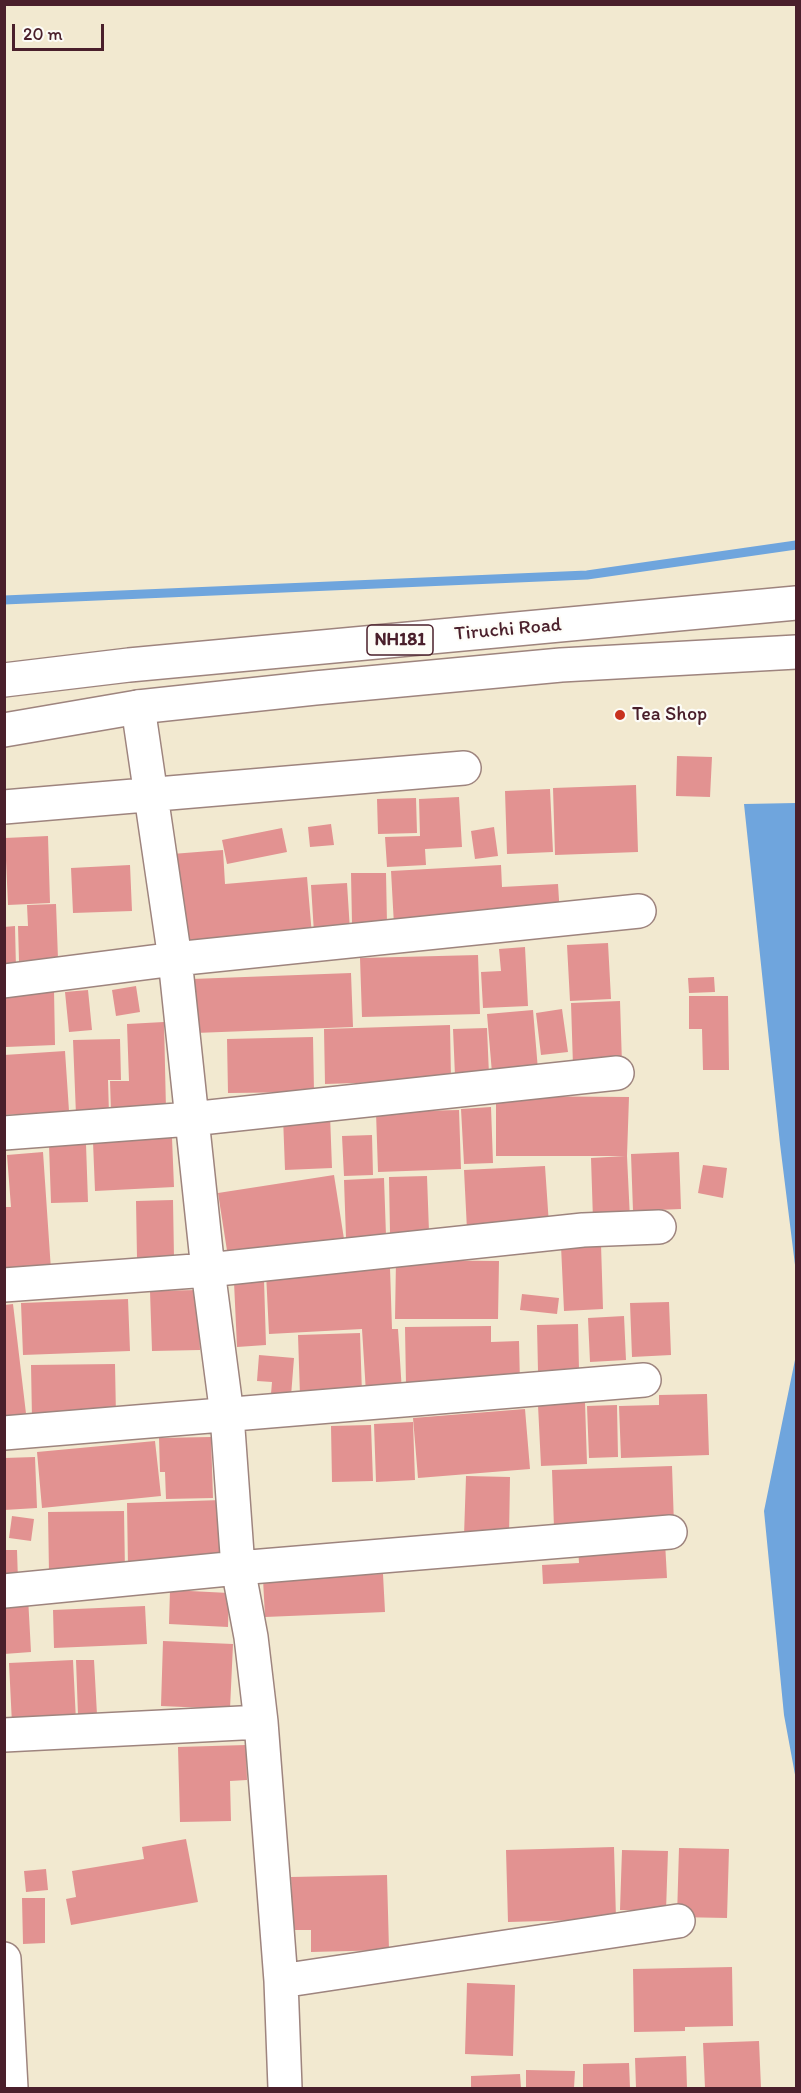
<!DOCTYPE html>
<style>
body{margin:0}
#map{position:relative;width:801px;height:2093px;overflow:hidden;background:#f2e9d0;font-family:Itim,sans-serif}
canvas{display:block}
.frame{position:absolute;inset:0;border:6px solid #4a1f2b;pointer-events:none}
.scale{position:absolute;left:12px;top:24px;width:92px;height:27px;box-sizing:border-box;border:3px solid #4a1f2b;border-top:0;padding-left:8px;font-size:18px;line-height:21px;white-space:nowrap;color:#4a1f2b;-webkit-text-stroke:4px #fdfcf7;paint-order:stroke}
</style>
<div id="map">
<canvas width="801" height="2093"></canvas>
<div class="frame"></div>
<div class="scale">20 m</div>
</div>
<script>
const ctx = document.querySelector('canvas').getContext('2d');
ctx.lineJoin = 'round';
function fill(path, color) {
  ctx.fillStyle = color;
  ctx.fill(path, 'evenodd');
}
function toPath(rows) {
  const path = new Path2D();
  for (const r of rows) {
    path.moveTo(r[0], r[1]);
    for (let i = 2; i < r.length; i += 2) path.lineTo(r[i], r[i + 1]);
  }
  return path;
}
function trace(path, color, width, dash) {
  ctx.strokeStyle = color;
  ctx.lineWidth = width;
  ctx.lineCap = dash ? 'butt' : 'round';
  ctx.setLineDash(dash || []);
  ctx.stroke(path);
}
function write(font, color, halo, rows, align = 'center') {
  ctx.font = font + ' Itim,sans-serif';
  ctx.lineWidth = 4.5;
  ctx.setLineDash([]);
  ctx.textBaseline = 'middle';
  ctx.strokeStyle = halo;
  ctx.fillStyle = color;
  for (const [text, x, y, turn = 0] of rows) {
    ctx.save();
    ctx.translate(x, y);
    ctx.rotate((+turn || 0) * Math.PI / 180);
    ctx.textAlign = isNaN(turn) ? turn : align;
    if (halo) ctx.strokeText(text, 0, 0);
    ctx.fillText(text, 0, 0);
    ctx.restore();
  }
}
fill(toPath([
 [796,803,796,1273,780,1144,744,804],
 [796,1355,796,1780,784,1715,764,1511]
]), '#6fa5dd');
trace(toPath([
 [4,600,587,575,796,545]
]), '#6fa5dd', 9);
fill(toPath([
 [677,756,712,757,710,797,676,796],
 [636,785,638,852,555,855,553,788],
 [550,789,553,852,507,854,505,791],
 [459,797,462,847,425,849,426,865,387,867,385,837,420,836,419,799],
 [416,798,417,833,378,834,377,799],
 [331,824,334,845,310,847,308,827],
 [494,827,498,856,475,859,471,831],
 [282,828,287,852,227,864,222,840],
 [48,836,50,903,8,905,5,838],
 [223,850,225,884,307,877,312,935,180,947,172,854],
 [130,865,132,911,73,913,71,868],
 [501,865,502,887,558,884,560,916,394,925,391,871],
 [351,873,386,873,387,924,352,924],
 [347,883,350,931,314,933,311,885],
 [56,904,58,959,19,961,18,926,28,926,27,905],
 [15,926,16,969,4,969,4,927],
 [608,943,611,999,570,1001,567,945],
 [525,947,528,1006,483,1008,481,972,501,971,499,949],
 [478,955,480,1014,362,1017,360,958],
 [351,973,353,1027,195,1033,192,979],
 [714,977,715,992,689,993,688,978],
 [136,986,140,1012,116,1016,112,990],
 [54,990,55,1045,6,1047,5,992],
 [88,990,92,1030,69,1032,65,992],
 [689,996,728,996,729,1070,703,1070,702,1029,689,1029],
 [620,1001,622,1064,573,1066,571,1003],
 [562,1009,568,1052,541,1055,536,1013],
 [533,1010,538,1070,492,1073,487,1014],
 [164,1022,166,1110,111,1112,110,1081,129,1081,127,1024],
 [450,1025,451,1080,325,1084,324,1029],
 [487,1028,489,1075,455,1076,453,1029],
 [313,1037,314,1092,228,1093,227,1039],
 [120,1039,121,1080,108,1080,109,1114,76,1115,73,1040],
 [65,1051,69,1111,4,1115,4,1055],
 [496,1096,629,1097,627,1156,630,1219,593,1220,591,1158,625,1156,496,1156],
 [491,1107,493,1163,464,1164,461,1109],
 [459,1110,461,1169,378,1172,376,1112],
 [330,1115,332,1168,285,1170,283,1117],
 [372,1135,373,1175,344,1176,342,1136],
 [172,1138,174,1187,95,1191,93,1142],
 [86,1144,88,1202,51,1203,49,1145],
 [43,1152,51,1270,6,1273,4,1207,11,1207,7,1155],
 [679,1152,681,1209,633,1211,631,1154],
 [703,1165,727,1168,723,1198,698,1193],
 [545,1166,549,1225,467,1230,464,1170],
 [334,1175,344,1239,228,1257,218,1193],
 [427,1176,429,1232,390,1233,389,1177],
 [384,1178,386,1236,346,1238,344,1180],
 [173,1200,174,1258,137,1258,136,1201],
 [601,1244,603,1309,564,1311,561,1246],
 [396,1260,499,1261,498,1319,395,1319],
 [390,1268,392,1329,398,1329,402,1392,366,1393,362,1329,269,1334,266,1273],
 [264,1280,266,1345,237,1347,234,1282],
 [198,1290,200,1350,152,1351,150,1291],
 [522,1294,559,1298,557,1314,520,1310],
 [128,1299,130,1351,23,1355,21,1303],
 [669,1302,671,1355,632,1357,630,1303],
 [13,1304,27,1422,4,1424,4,1305],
 [624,1316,626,1360,590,1362,588,1318],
 [578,1324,579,1370,538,1371,537,1325],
 [491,1326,491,1342,519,1341,520,1384,406,1385,405,1327],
 [360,1333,362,1394,300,1396,298,1335],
 [259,1355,294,1358,291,1396,271,1394,272,1382,257,1381],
 [115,1364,116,1417,32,1419,31,1365],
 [707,1394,709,1455,621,1458,619,1406,659,1405,659,1395],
 [585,1402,587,1464,541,1466,538,1405],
 [617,1405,618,1457,589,1458,587,1406],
 [525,1409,530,1469,418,1478,413,1418],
 [413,1422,415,1480,376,1482,374,1424],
 [371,1425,373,1481,332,1482,331,1426],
 [211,1437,213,1498,166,1499,165,1472,160,1472,159,1438],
 [155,1441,161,1496,42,1508,37,1452],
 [35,1457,37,1508,4,1510,4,1458],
 [672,1466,674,1525,554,1528,552,1470],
 [466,1476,510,1477,509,1537,464,1536],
 [222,1500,223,1564,128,1567,127,1503],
 [124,1511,125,1572,49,1573,48,1512],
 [12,1516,34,1519,31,1541,9,1538],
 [665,1542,667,1578,543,1584,542,1565,579,1563,578,1546],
 [4,1550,17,1550,18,1581,4,1581],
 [383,1574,385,1612,265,1617,263,1579],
 [170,1590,229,1593,228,1627,169,1624],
 [28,1597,31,1652,4,1654,4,1598],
 [145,1606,147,1644,54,1648,53,1610],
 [163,1641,233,1644,230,1709,161,1706],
 [73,1660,76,1721,12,1724,9,1663],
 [76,1660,94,1660,97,1715,78,1715],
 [246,1745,247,1780,230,1781,231,1821,180,1822,178,1747],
 [186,1839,198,1902,71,1925,66,1899,76,1897,72,1871,144,1859,142,1847],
 [614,1847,616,1919,508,1922,506,1850],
 [679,1848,729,1849,727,1918,677,1917],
 [622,1850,668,1851,666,1911,620,1910],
 [46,1869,48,1890,26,1892,24,1871],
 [387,1875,389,1950,311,1952,311,1930,293,1930,291,1877],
 [22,1898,45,1898,45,1943,23,1944],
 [732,1967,733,2026,685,2027,685,2031,634,2032,633,1969],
 [467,1983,515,1985,513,2056,465,2054],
 [759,2041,761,2088,705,2088,703,2043],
 [686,2056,687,2088,636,2088,635,2058],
 [629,2063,630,2088,583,2088,583,2064],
 [526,2070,575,2071,574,2088,526,2088],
 [520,2074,521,2088,471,2088,471,2076]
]), '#e29291');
const minor = toPath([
 [138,707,175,959,208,1270,227,1415,238,1568,251,1637,261,1722,281,1981,285,2088],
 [4,807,464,768],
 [4,981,175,959,639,911],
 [4,1133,191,1119,617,1073],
 [4,1285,208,1270,583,1230,659,1227],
 [4,1433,644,1380],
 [4,1591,238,1568,670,1532],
 [4,1735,261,1722],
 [4,1959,11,2088],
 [281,1981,678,1921]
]);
const highway = toPath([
 [4,680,129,665,796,603],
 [4,730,138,707,315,688,561,665,796,652]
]);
trace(minor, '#9e847e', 36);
trace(highway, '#9e847e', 36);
trace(minor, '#fff', 33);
trace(highway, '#fff', 33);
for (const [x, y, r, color] of [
 [620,715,6,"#c8321e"]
]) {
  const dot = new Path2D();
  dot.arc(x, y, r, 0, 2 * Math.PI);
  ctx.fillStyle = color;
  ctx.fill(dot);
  trace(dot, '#fdfcf7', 2);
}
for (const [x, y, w] of [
 [400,640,66]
]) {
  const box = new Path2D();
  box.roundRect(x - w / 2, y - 15, w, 30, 4.5);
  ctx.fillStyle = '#fdfcf7';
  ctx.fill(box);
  trace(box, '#4a1f2b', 1.5);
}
write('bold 18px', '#4a1f2b', null, [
 ["NH181",400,640]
]);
write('20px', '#4a1f2b', '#fdfcf7', [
 ["Tiruchi Road",508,630,-5]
]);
write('20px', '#4a1f2b', '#fdfcf7', [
 ["Tea Shop",632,715]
], 'left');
</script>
